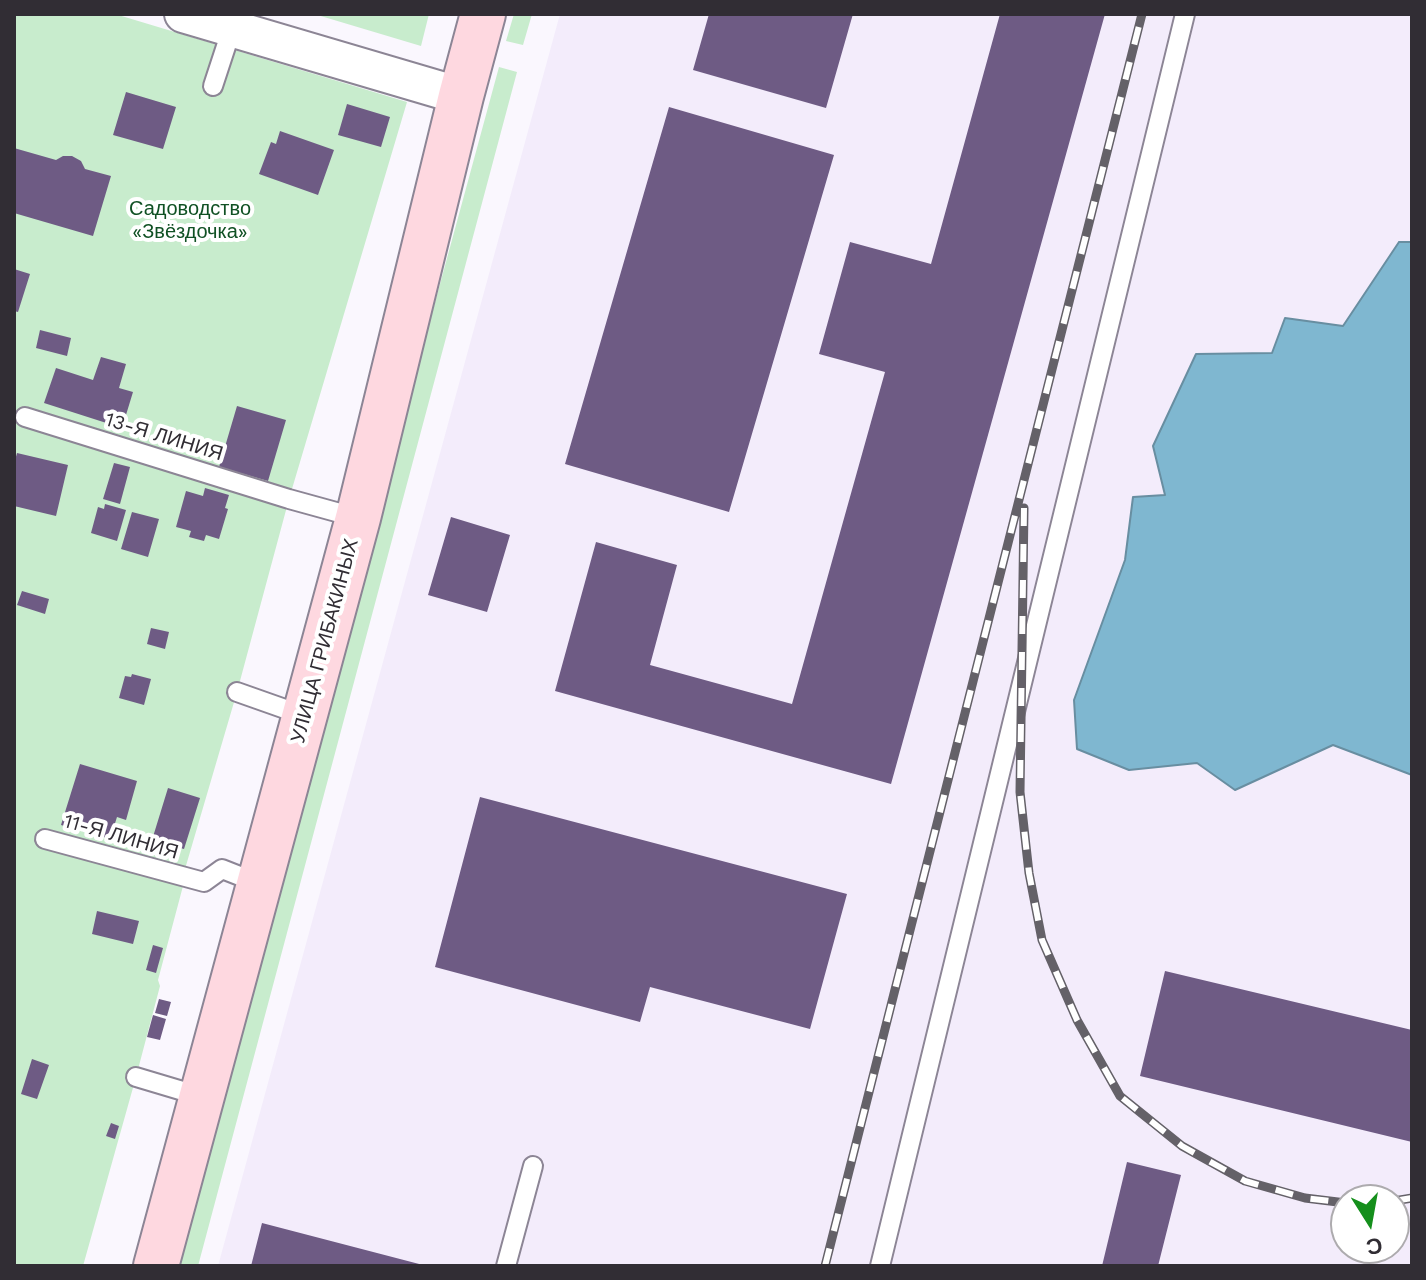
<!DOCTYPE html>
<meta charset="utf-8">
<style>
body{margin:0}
#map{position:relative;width:1426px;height:1280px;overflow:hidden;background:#faf7fe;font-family:"Work Sans",sans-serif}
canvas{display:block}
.frame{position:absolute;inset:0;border:16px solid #312d34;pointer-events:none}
.north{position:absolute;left:1330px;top:1184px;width:80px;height:80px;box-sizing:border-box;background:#fff;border:2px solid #adabae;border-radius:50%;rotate:169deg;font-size:22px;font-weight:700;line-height:32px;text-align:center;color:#312d34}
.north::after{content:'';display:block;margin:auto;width:28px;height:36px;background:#158f1c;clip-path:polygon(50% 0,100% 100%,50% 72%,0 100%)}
</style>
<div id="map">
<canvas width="1426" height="1280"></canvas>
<div class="frame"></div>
<div class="north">С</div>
</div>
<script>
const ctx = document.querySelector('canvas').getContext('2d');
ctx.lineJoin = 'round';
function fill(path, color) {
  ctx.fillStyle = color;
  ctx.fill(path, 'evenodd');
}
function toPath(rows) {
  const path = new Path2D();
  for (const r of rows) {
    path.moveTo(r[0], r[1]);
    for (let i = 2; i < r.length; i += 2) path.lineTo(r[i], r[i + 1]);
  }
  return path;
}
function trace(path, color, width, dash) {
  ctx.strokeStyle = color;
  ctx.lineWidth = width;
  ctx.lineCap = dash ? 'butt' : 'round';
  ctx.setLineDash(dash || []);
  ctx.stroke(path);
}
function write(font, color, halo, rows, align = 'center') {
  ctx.font = font + ' "Work Sans",sans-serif';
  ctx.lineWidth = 8;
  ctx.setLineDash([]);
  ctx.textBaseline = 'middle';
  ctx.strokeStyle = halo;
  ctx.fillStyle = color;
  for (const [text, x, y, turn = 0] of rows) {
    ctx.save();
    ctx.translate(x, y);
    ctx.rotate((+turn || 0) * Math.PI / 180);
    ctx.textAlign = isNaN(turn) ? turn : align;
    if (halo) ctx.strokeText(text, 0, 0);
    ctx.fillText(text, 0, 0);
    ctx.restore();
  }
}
fill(toPath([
 [560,14,1412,14,1412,1266,218,1266],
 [1346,1200,1394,1200,1394,1248,1346,1248]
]), '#f3ecfb');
fill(toPath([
 [14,14,115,14,407,102,289,499,237,692,185,869,187,871,158,980,160,986,136,1077,83,1266,14,1266],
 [314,14,429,14,421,46],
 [514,14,532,14,523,45,506,41],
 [499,67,517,72,198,1266,173,1266]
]), '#c8eccd');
const water = toPath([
 [1399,242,1412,242,1412,775,1333,745,1235,790,1197,763,1129,770,1077,749,1074,700,1125,560,1133,497,1165,495,1153,446,1196,354,1272,353,1285,318,1343,326,1399,242]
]);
fill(water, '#7fb7d0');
trace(water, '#688ea1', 2);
fill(toPath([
 [709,14,853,14,826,108,693,70],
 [1000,14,1105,14,891,784,555,691,596,542,677,565,650,665,792,704,885,372,819,354,850,242,931,264],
 [126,92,176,107,163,149,113,135],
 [347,104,390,117,381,147,338,135],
 [669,107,834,155,729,512,565,464],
 [280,131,334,150,318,195,259,174,271,142,276,144],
 [14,148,56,160,63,156,72,156,81,161,85,169,111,176,93,236,14,213],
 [14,269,30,274,18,312,14,311],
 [40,330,71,338,67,356,36,348],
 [101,357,126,364,119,388,133,392,122,428,44,403,56,368,93,380],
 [237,406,286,420,268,481,219,467],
 [17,453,68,465,56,516,14,506,14,464],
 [114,463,130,467,120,504,103,499],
 [205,488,229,495,225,508,228,509,219,539,206,535,204,541,189,537,191,531,176,527,186,491,203,496],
 [105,504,126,510,117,541,91,533,98,507,104,509],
 [132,512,159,519,148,557,121,549],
 [451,517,510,535,487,612,428,595],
 [22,591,49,599,45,614,17,605],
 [151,628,169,632,165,649,147,644],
 [132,674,151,679,144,705,119,698,125,676,131,677],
 [80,764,137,781,126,820,117,817,110,839,61,825],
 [168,788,200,798,184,849,152,840],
 [480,797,847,894,810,1029,650,987,640,1022,435,967],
 [97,911,139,921,133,944,92,934],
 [153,945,163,948,156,973,146,970],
 [1165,971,1412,1030,1412,1142,1140,1076],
 [159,999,171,1002,167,1016,155,1013],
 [153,1015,166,1019,160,1040,147,1037],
 [32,1059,49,1065,37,1099,21,1094],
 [111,1123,119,1126,115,1139,106,1136],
 [1127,1162,1181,1175,1158,1266,1102,1266],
 [262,1223,423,1265,423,1266,251,1266]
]), '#6e5b84');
const lane = toPath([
 [213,86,232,28],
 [25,417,289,499,358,518],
 [237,692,305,716],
 [45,839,204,882,222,869,260,884],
 [136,1077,203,1097],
 [506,1266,533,1166],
 [880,1266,1185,14]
]);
const street = toPath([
 [183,14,461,96]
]);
const secondary = toPath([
 [156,1266,358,518,461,96,483,14]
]);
trace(lane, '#8c8595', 22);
trace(street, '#8c8595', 40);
trace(secondary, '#8c8595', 48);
trace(lane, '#fff', 18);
trace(street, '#fff', 36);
trace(secondary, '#fed8e0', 44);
const rail = toPath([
 [1024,508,1020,792,1029,873,1042,940,1077,1020,1120,1096,1182,1146,1245,1181,1305,1198,1346,1203],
 [1394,1201,1412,1198],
 [825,1266,1142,14]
]);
trace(rail, '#646168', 9);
trace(rail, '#fff', 6, [18]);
write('20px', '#105124', '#fff', [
 ["Садоводство",190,209],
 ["«Звёздочка»",190,232]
]);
write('20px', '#312d34', '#fff', [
 ["13-Я ЛИНИЯ",164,437,17],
 ["УЛИЦА ГРИБАКИНЫХ",325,641,-75],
 ["11-Я ЛИНИЯ",121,837,16]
]);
</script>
